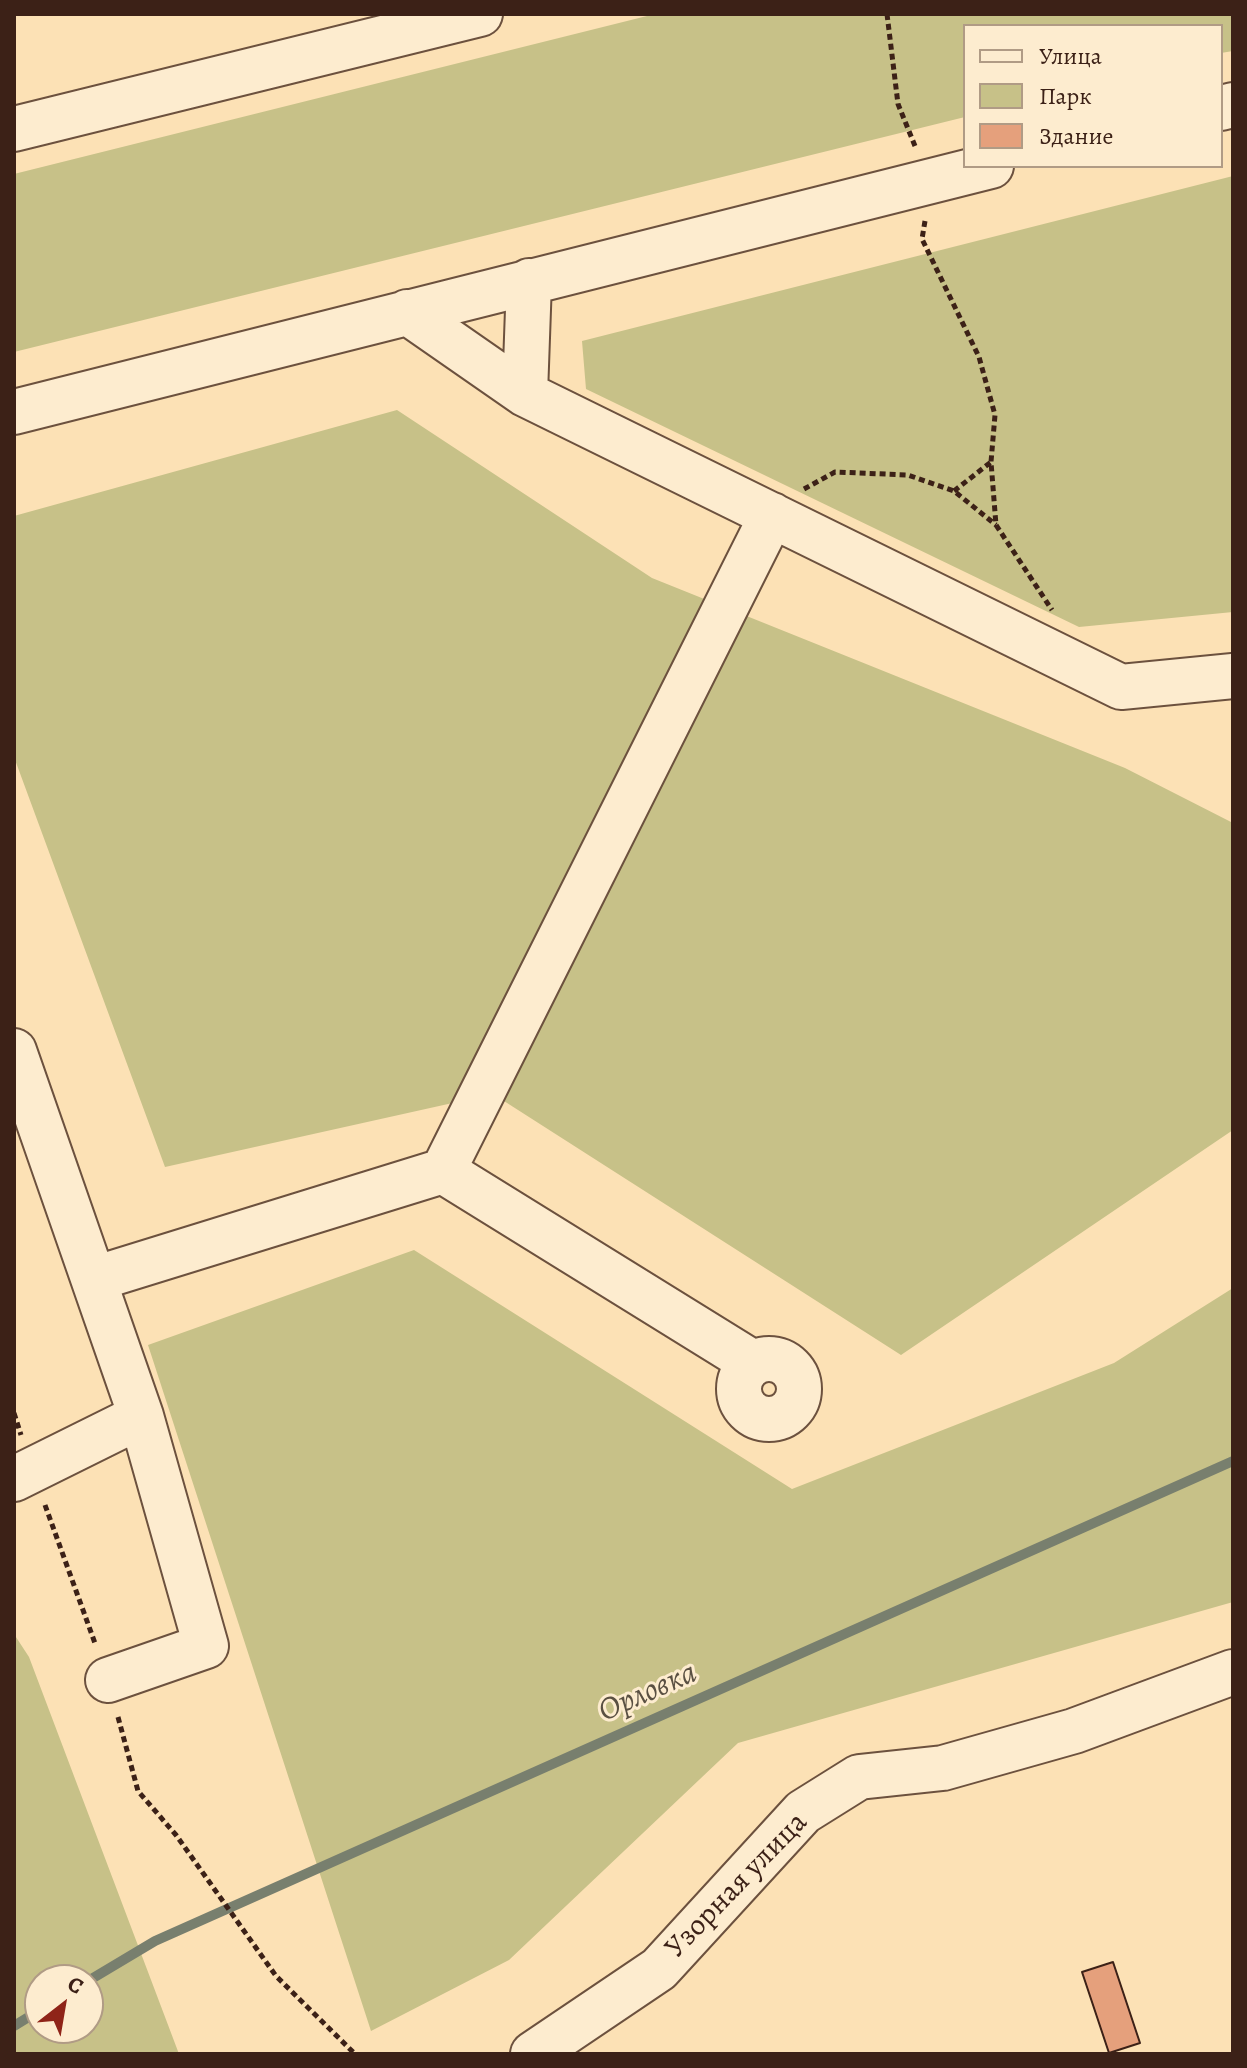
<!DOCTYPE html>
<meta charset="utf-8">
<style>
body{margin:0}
#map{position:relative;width:1247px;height:2068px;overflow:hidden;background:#fce1b5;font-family:Alegreya,serif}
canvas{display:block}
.frame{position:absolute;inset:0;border:16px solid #3c2117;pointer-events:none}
.legend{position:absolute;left:963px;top:24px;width:260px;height:144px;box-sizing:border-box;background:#fdeccf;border:2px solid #b09b85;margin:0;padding:10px 14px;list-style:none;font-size:24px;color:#3c2117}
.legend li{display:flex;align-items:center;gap:16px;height:40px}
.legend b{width:40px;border:2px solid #b09b85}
.north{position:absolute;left:24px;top:1964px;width:80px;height:80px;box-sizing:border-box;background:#fdeccf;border:2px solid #b09b85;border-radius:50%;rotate:31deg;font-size:22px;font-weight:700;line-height:32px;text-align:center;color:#3c2117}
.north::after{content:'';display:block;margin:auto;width:28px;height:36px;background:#8f2418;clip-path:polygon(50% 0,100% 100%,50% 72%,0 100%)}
</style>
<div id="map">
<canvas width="1247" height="2068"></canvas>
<div class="frame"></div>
<ul class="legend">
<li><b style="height:10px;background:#fdeccf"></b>Улица</li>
<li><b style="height:22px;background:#c7c188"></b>Парк</li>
<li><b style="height:22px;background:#e5a07c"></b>Здание</li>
</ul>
<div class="north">С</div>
</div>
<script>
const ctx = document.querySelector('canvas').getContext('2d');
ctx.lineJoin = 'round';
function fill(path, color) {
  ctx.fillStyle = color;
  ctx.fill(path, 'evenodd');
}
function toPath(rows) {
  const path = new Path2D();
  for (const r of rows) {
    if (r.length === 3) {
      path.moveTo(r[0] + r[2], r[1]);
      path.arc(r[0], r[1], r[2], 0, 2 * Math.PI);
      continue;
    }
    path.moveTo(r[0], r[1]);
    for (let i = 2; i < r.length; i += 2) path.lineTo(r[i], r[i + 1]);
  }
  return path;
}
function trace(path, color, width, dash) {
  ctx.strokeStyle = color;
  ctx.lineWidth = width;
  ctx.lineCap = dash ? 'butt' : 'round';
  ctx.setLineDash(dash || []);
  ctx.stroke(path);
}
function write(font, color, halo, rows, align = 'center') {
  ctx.font = font + ' Alegreya,serif';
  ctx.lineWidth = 6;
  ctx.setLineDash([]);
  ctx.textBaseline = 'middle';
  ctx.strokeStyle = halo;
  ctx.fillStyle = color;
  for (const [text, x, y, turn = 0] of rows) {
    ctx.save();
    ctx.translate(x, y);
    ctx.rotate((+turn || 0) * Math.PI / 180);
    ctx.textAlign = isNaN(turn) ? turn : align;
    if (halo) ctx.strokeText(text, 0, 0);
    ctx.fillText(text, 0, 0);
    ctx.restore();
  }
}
fill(toPath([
 [655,14,1233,14,1233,51,1221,53,1221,26,965,26,965,117,14,352,14,174],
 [1233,176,1233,612,1079,627,586,389,582,341],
 [397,410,652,578,1125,768,1233,823,1233,1130,901,1355,493,1094,165,1167,14,757,14,516],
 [414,1250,792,1489,1114,1363,1233,1288,1233,1602,738,1743,509,1960,371,2031,148,1345],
 [14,1634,29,1657,179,2054,14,2054],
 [88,1980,88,2028,40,2028,40,1980]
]), '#c7c188');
trace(toPath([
 [88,1981,155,1941,1233,1461],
 [14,2026,40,2010]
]), '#787f6e', 10);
const building = toPath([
 [1113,1962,1140,2043,1109,2053,1082,1972,1113,1962]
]);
fill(building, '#e5a07c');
trace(building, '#3c2117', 2);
const minor = toPath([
 [1221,108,1233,105],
 [14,129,480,14],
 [407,312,525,394,1121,687,1233,676],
 [525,394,529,281],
 [14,412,991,166],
 [14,1051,141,1416,206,1646,108,1680],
 [443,1171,772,515],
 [94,1279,443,1171,753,1363],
 [769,1389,30],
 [14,1479,141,1416],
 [533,2054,659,1969,803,1812,859,1777,943,1768,1074,1731,1233,1672]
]);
trace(minor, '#6c513e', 48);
trace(toPath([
 [887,14,898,104,915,146],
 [925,221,922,239,979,357,995,415,991,462,996,525,1052,610],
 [804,489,835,472,908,475,954,491,996,525],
 [954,491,991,462],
 [14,1413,21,1435],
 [45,1505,96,1646],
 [118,1717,138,1791,176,1835,276,1976,355,2054]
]), '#3c2117', 5, [6, 4]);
trace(minor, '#fdeccf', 44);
write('30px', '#3c2117', '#fdeccf', [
 ["Узорная улица",737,1886,-46]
]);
write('italic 32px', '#5a5042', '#fdeccf', [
 ["Орловка",648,1693,-24]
]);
</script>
